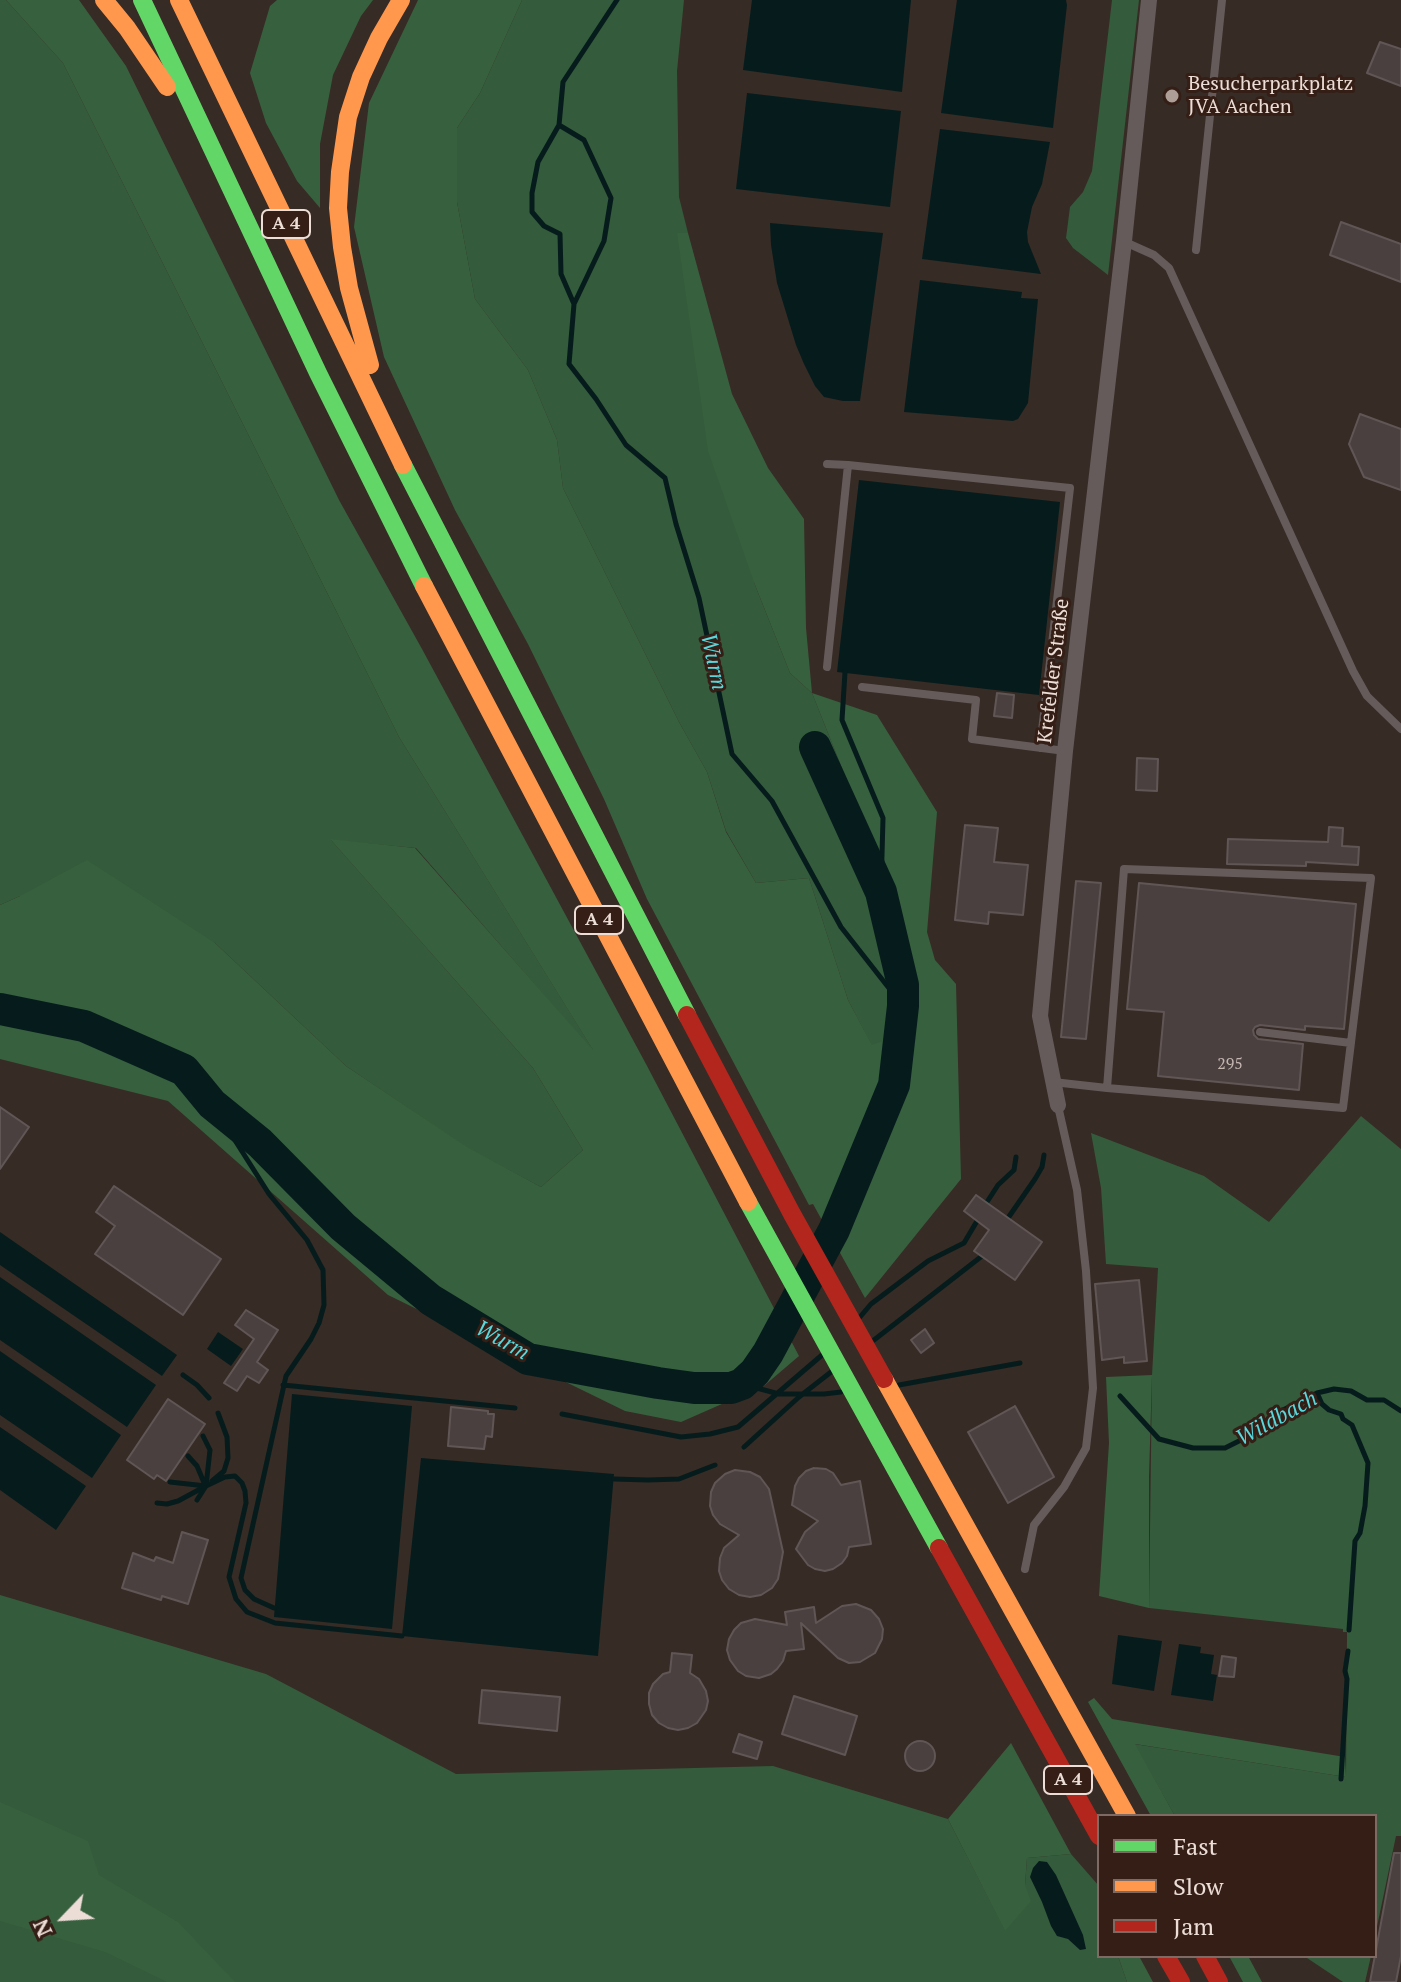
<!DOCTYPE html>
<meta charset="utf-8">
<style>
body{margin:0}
#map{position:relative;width:1401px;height:1982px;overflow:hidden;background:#372b25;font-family:"PT Serif",serif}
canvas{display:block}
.legend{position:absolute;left:1097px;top:1814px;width:280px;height:144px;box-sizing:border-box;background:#341e15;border:2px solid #7e6a62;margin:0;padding:10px 14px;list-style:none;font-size:24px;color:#ecddd6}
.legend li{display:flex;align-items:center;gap:16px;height:40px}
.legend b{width:40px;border:2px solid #7e6a62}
.north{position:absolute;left:24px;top:1878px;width:80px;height:80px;-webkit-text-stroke:6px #341e15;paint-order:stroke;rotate:245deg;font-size:22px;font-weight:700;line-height:32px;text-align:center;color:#ecddd6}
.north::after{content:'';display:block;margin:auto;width:28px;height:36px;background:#ecddd6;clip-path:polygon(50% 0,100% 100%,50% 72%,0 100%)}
</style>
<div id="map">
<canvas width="1401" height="1982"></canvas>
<ul class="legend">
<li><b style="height:10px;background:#63d668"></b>Fast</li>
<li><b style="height:10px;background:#ff974d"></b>Slow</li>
<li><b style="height:10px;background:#b3261e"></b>Jam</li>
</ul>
<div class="north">N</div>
</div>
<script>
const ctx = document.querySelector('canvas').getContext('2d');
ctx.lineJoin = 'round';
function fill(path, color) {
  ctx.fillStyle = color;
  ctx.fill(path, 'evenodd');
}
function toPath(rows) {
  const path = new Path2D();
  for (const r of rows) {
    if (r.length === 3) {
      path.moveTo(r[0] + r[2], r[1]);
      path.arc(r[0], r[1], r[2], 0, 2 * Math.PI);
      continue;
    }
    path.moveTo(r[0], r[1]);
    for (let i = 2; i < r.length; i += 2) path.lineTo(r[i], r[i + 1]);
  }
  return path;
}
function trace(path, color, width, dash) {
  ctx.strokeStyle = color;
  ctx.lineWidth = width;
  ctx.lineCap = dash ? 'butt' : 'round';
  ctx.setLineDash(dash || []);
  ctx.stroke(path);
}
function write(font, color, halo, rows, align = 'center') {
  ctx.font = font + ' "PT Serif",serif';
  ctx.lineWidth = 6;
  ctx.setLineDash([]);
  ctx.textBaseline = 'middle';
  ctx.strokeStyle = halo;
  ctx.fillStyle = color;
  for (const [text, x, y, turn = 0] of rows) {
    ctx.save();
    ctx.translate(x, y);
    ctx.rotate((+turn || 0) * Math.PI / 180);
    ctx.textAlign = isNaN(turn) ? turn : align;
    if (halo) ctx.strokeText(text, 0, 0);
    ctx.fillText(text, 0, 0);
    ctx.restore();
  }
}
fill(toPath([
 [0,0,6,0,63,63,399,737,597,1056,416,848,331,840,533,1068,583,1150,541,1187,467,1148,346,1066,215,943,20,896,0,905],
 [522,0,684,0,677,71,679,197,688,233,678,233,755,585,790,673,812,693,897,906,914,990,917,1027,872,1046,848,1000,809,878,756,883,726,831,707,772,679,722,563,488,557,440,528,370,475,299,457,202,457,128,480,93],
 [1112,0,1139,0,1108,275,1073,248,1066,238,1070,207,1083,192,1092,171],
 [1361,1116,1401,1149,1401,1836,1396,1836,1375,1936,1375,1816,1175,1816,1134,1744,1346,1777,1347,1632,1343,1632,1343,1629,1149,1608,1152,1375,1158,1268,1106,1264,1101,1188,1091,1133,1204,1176,1269,1222],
 [0,1595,266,1674,456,1774,773,1766,948,1819,1005,1930,1025,1885,1027,1858,1071,1854,1099,1886,1099,1956,1118,1956,1127,1982,0,1982],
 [1304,1956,1371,1956,1365,1982,1343,1982]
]), '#345b3b');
fill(toPath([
 [6,0,79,0,126,66,339,500,422,649,646,1064,799,1356,765,1385,681,1422,625,1411,388,1295,168,1101,0,1059,0,905,20,896,87,860,215,943,346,1066,467,1147,541,1187,583,1150,533,1068,330,839,415,848,593,1050,399,737,63,63],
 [277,0,373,0,361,16,333,75,320,144,320,208,297,181,266,123,250,73,270,6],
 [418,0,522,0,480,93,457,128,457,202,475,299,528,370,557,440,563,488,679,722,707,772,726,832,756,883,809,878,848,1000,872,1045,917,1027,914,990,897,906,812,693,790,673,755,585,708,451,677,233,688,233,732,394,768,468,804,519,806,628,812,693,877,715,937,812,927,932,935,960,956,984,961,1179,865,1298,813,1204,809,1205,647,899,604,799,528,644,455,510,384,357,354,227,369,103],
 [1152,1375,1149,1477,1149,1608,1099,1596,1109,1443,1106,1377],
 [1094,1698,1112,1719,1345,1757,1346,1777,1135,1744,1175,1816,1151,1816,1088,1702],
 [1011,1743,1071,1854,1027,1858,1025,1885,1031,1901,1005,1931,948,1819],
 [0,1802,88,1841,99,1875,178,1922,235,1982,167,1982,105,1952,0,1921],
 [1118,1956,1139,1956,1153,1982,1127,1982],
 [1229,1956,1248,1956,1262,1982,1243,1982]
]), '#37603e');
fill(toPath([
 [752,0,911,0,902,92,743,70],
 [957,0,1066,0,1067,5,1053,128,941,113],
 [747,93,901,111,890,207,736,189],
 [940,129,1050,142,1042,184,1032,207,1027,232,1028,242,1041,274,922,259],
 [770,223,883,233,860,401,843,401,824,397,815,386,804,364,796,345,777,283,771,245],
 [920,280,1022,292,1021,298,1038,299,1028,403,1018,419,1013,421,904,412],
 [859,480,1060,502,1039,695,837,672],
 [0,1232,177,1355,162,1376,0,1265],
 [0,1277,156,1385,127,1427,0,1340],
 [218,1332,243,1349,231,1366,207,1349],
 [0,1351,121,1435,92,1478,0,1415],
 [292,1394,412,1406,392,1629,274,1617],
 [0,1427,86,1486,56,1530,0,1490],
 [421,1458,614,1474,598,1656,402,1636],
 [1118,1635,1162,1641,1154,1691,1112,1684],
 [1179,1644,1201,1647,1200,1653,1214,1655,1211,1674,1217,1675,1213,1701,1171,1695],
 [1039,1861,1047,1862,1056,1875,1083,1935,1086,1949,1080,1950,1068,1939,1057,1936,1051,1926,1042,1902,1030,1877,1033,1868]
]), '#061c1c');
trace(toPath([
 [617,0,563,82,559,125,538,162,532,193,532,212,544,226,560,234,561,274,574,304,569,364,596,399,626,445,665,478,676,524,699,598,732,754,772,801,841,927,903,1006],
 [559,125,584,140,611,198,604,241,574,304],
 [845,672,842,720,883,818,881,892],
 [212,1104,269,1194,307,1240,323,1270,324,1305,319,1323,311,1339,286,1376,241,1578,245,1590,254,1599,274,1608],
 [987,1202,998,1185,1014,1170,1016,1157],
 [1008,1218,1035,1179,1042,1167,1044,1155],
 [860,1317,871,1304,928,1261,964,1243,977,1221],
 [874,1340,982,1256],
 [183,1375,197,1385,209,1398],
 [742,1384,779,1394,824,1394,841,1392],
 [283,1385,515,1408],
 [899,1385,1020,1363],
 [1317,1393,1322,1404,1329,1410,1341,1414,1343,1419,1352,1425,1368,1463,1365,1506,1360,1533,1355,1541,1349,1630],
 [1120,1396,1159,1439,1193,1448,1225,1448,1241,1440,1255,1428,1283,1410,1317,1393,1334,1389,1351,1391,1367,1400,1384,1400,1401,1411],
 [562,1414,681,1437,710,1434,738,1427,822,1355],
 [744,1447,799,1397,831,1372],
 [188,1456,197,1466,205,1485],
 [614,1479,648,1480,679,1479,715,1465],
 [212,1481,224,1471,228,1458,227,1437,218,1413],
 [170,1482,206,1486,225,1477,235,1476,242,1483,245,1491,246,1503,229,1577,236,1599,247,1612,275,1623,402,1636],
 [197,1500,206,1486,210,1450,203,1436],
 [157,1503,167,1504,178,1501,204,1487],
 [1341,1779,1347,1679,1345,1671,1348,1651]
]), '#061c1c', 5);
trace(toPath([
 [0,1009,84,1026,184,1070,212,1104,260,1143,343,1227,431,1300,528,1359,658,1383,694,1388,731,1388,742,1384,755,1372,768,1353,834,1230,894,1085,903,1006,903,985,881,892,815,747]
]), '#061c1c', 32);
const building = toPath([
 [1380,42,1401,49,1401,86,1367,73,1380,42],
 [1341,222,1401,244,1401,282,1330,255,1341,222],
 [1360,414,1401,429,1401,490,1364,477,1349,444,1360,414],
 [997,693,1014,695,1012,718,994,716,997,693],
 [1137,758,1158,759,1157,791,1136,790,1137,758],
 [965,825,998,828,994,862,1028,865,1023,915,989,912,988,924,955,920,965,825],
 [1329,827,1343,828,1342,846,1359,847,1358,865,1306,862,1306,866,1227,864,1228,839,1328,842,1329,827],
 [1076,881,1101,883,1086,1039,1061,1037,1076,881],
 [1139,883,1356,904,1344,1029,1305,1026,1305,1030,1260,1025,1255,1027,1253,1030,1254,1035,1258,1039,1303,1044,1299,1090,1158,1076,1164,1012,1127,1009,1139,883],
 [0,1107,29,1127,0,1169,0,1107],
 [114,1186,221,1259,183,1315,95,1254,115,1226,96,1212,114,1186],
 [976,1195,1042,1242,1015,1280,974,1251,989,1230,964,1211,976,1195],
 [1139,1280,1147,1361,1124,1363,1124,1357,1102,1360,1095,1284,1139,1280],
 [246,1310,278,1330,257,1362,268,1370,259,1383,247,1376,237,1391,224,1383,254,1339,235,1325,246,1310],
 [925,1329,934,1343,921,1353,911,1340,925,1329],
 [168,1399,205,1424,166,1481,157,1475,154,1479,127,1460,168,1399],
 [1015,1406,1054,1477,1008,1503,968,1432,1015,1406],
 [451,1407,488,1411,488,1414,494,1414,492,1437,486,1436,484,1449,448,1446,451,1407],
 [814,1468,826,1469,833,1473,841,1485,860,1481,871,1544,849,1547,847,1556,842,1563,833,1569,825,1571,815,1569,808,1565,796,1549,805,1532,818,1521,792,1505,795,1486,799,1478,806,1471,814,1468],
 [735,1470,750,1472,760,1477,769,1489,783,1552,778,1579,772,1588,761,1595,750,1597,739,1595,729,1589,722,1580,719,1571,720,1558,724,1548,739,1535,720,1524,713,1515,710,1506,711,1492,715,1483,725,1474,735,1470],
 [182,1532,208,1540,188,1604,162,1596,161,1600,122,1588,133,1553,154,1561,156,1557,173,1563,182,1532],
 [856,1604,871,1610,879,1619,883,1629,882,1639,875,1653,860,1662,849,1663,838,1658,801,1623,804,1649,786,1651,783,1661,777,1669,771,1674,759,1678,746,1676,738,1671,730,1660,727,1650,729,1639,734,1630,741,1623,755,1619,787,1625,785,1612,814,1607,816,1623,842,1606,856,1604],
 [672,1653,692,1655,690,1673,699,1679,706,1691,708,1701,706,1710,697,1723,688,1728,678,1730,668,1728,659,1723,652,1715,649,1704,649,1693,653,1684,663,1674,670,1672,672,1653],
 [1222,1656,1236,1658,1234,1677,1219,1676,1222,1656],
 [482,1690,560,1697,557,1731,479,1723,482,1690],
 [794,1696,857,1716,845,1755,782,1734,794,1696],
 [739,1734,762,1742,757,1759,733,1752,739,1734],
 [920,1756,15],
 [1394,1853,1401,1853,1401,1956,1396,1982,1370,1982,1394,1853]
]);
fill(building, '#4a403f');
trace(building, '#615656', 2);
trace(toPath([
 [1125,242,1154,255,1169,268,1353,671,1367,696,1401,729],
 [1196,250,1222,0],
 [827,464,848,465],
 [827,667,848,465,1070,488,1040,748],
 [862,687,976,700,972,739,1065,751],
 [1260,1032,1351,1043],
 [1053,1082,1107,1088,1124,869,1371,878,1343,1108,1107,1088],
 [1025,1569,1034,1525,1064,1487,1086,1448,1093,1388,1086,1271,1077,1190,1058,1106]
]), '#665b5b', 8);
trace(toPath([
 [1058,1105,1040,1016,1065,751,1124,241,1149,0]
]), '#665b5b', 16);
trace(toPath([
 [142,0,318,373,424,586],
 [403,465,687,1015],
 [748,1202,939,1548]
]), '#63d668', 18);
trace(toPath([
 [104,0,127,28,167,87],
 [179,0,403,465],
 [370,365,349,288,342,247,338,208,340,172,348,117,361,77,379,38,401,0],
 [424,586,748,1202],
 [884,1379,1127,1816]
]), '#ff974d', 18);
trace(toPath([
 [687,1015,792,1214,884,1379],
 [939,1548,1099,1836],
 [1166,1956,1181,1982],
 [1205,1956,1219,1982]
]), '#b3261e', 18);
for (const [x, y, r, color] of [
 [1172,96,8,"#ad9f98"]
]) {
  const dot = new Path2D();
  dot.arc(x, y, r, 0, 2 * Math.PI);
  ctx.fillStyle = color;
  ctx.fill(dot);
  trace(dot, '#341e15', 3);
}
write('16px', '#c4b6b0', null, [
 ["295",1230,1064]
]);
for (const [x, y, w] of [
 [286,224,48],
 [599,920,48],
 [1068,1780,48]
]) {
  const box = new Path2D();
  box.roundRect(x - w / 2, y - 14, w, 28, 6);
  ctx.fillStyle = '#341e15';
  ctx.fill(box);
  trace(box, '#ecddd6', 2);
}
write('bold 18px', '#ecddd6', null, [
 ["A 4",286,224],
 ["A 4",599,920],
 ["A 4",1068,1780]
]);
write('20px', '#ecddd6', '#341e15', [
 ["Besucherparkplatz",1188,84],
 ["JVA Aachen",1188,107]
], 'left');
write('20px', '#ecddd6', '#341e15', [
 ["Krefelder Straße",1054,671,-83]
]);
write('italic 22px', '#58d7dc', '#341e15', [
 ["Wurm",713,662,78],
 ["Wurm",502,1341,29],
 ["Wildbach",1277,1419,-29]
]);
</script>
